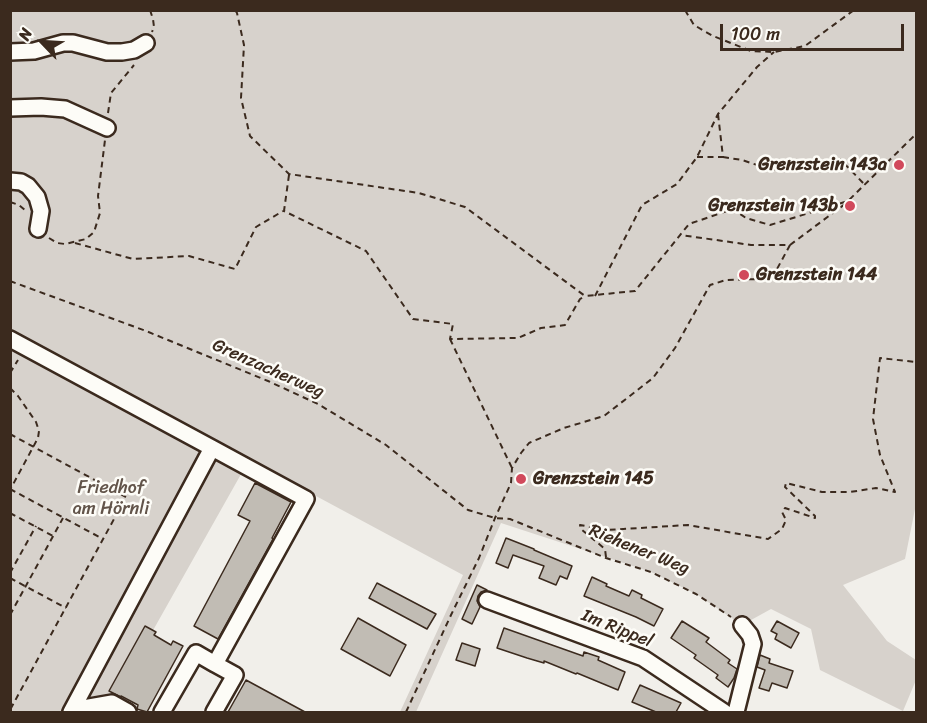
<!DOCTYPE html>
<meta charset="utf-8">
<style>
body{margin:0}
#map{position:relative;width:927px;height:723px;overflow:hidden;background:#f1efea;font-family:Sriracha,sans-serif}
canvas{display:block}
.frame{position:absolute;inset:0;border:12px solid #3b2a1e;pointer-events:none}
.north{position:absolute;left:12px;top:12px;width:60px;height:60px;-webkit-text-stroke:4px #fdfcf7;paint-order:stroke;rotate:295deg;font-size:16px;font-weight:700;line-height:24px;text-align:center;color:#3b2a1e}
.north::after{content:'';display:block;margin:auto;width:21px;height:27px;background:#3b2a1e;clip-path:polygon(50% 0,100% 100%,50% 72%,0 100%)}
.scale{position:absolute;left:720px;top:24px;width:184px;height:27px;box-sizing:border-box;border:3px solid #3b2a1e;border-top:0;padding-left:8px;font-size:18px;line-height:21px;white-space:nowrap;color:#3b2a1e;-webkit-text-stroke:4px #fdfcf7;paint-order:stroke}
</style>
<div id="map">
<canvas width="927" height="723"></canvas>
<div class="frame"></div>
<div class="north">N</div>
<div class="scale">100 m</div>
</div>
<script>
const ctx = document.querySelector('canvas').getContext('2d');
ctx.lineJoin = 'round';
function fill(path, color) {
  ctx.fillStyle = color;
  ctx.fill(path, 'evenodd');
}
function toPath(rows) {
  const path = new Path2D();
  for (const r of rows) {
    path.moveTo(r[0], r[1]);
    for (let i = 2; i < r.length; i += 2) path.lineTo(r[i], r[i + 1]);
  }
  return path;
}
function trace(path, color, width, dash) {
  ctx.strokeStyle = color;
  ctx.lineWidth = width;
  ctx.lineCap = dash ? 'butt' : 'round';
  ctx.setLineDash(dash || []);
  ctx.stroke(path);
}
function write(font, color, halo, rows, align = 'center') {
  ctx.font = font + ' Sriracha,sans-serif';
  ctx.lineWidth = 5;
  ctx.setLineDash([]);
  ctx.textBaseline = 'middle';
  ctx.strokeStyle = halo;
  ctx.fillStyle = color;
  for (const [text, x, y, turn = 0] of rows) {
    ctx.save();
    ctx.translate(x, y);
    ctx.rotate((+turn || 0) * Math.PI / 180);
    ctx.textAlign = isNaN(turn) ? turn : align;
    if (halo) ctx.strokeText(text, 0, 0);
    ctx.fillText(text, 0, 0);
    ctx.restore();
  }
}
fill(toPath([
 [10,11,916,11,916,504,905,559,843,585,887,641,916,660,916,680,903,711,820,670,811,629,771,609,742,625,696,594,651,572,501,523,416,712,400,712,463,575,249,460,107,712,11,712]
]), '#d7d2cc');
const building = toPath([
 [255,483,291,502,272,538,273,539,218,639,194,626,250,521,238,515,255,483],
 [506,538,534,549,534,550,572,566,567,579,560,576,556,585,539,578,544,566,513,555,508,568,496,563,506,538],
 [592,577,607,584,606,586,629,596,632,590,642,595,641,598,663,609,654,626,636,617,584,596,592,577],
 [377,583,436,614,427,629,369,598,377,583],
 [477,585,487,590,481,592,478,596,477,601,480,607,472,624,462,619,477,585],
 [358,618,406,645,390,676,341,649,358,618],
 [682,621,709,638,706,642,730,660,728,663,737,669,734,678,728,687,716,678,718,675,694,658,696,655,671,638,682,621],
 [777,621,799,633,791,648,775,639,777,634,771,631,777,621],
 [145,626,156,632,154,635,171,645,173,641,183,646,147,712,137,709,138,705,121,696,121,697,109,691,145,626],
 [504,628,583,656,584,652,599,657,598,660,625,672,618,690,577,673,576,674,544,661,544,663,527,658,497,648,504,628],
 [462,643,480,649,475,666,456,660,462,643],
 [760,655,770,659,769,663,793,671,787,688,772,683,769,691,759,688,765,670,757,667,760,655],
 [246,680,305,712,228,712,246,680],
 [640,685,681,703,676,712,656,712,632,702,640,685]
]);
fill(building, '#c1bcb4');
trace(building, '#3b2a1e', 1.5);
const minor = toPath([
 [10,52,34,51,63,43,73,43,107,52,122,52,134,50,146,43],
 [10,108,41,107,65,109,107,128],
 [10,181,21,182,28,186,37,197,41,211,38,229],
 [10,339,212,448,71,712],
 [487,600,643,658,724,712],
 [72,710,112,703,128,712],
 [162,712,196,653,215,664,306,499,212,448],
 [214,712,235,675,215,664],
 [736,712,753,644,750,635,742,625]
]);
trace(minor, '#3b2a1e', 20);
trace(toPath([
 [150,10,153,19,154,27,152,32],
 [235,10,237,13,244,45,241,98,250,136,289,174,419,193,465,207,585,296,635,291,689,224,733,209,746,218,770,225,848,201,916,134],
 [685,10,694,25,713,36,751,51,774,52,805,46,854,10],
 [108,113,111,93,134,65],
 [697,157,723,157,718,114],
 [723,157,742,160,772,170,840,159,865,185],
 [289,175,284,211,366,251,413,319,453,324,450,339,518,338,541,328,565,325,580,299,585,296],
 [10,202,19,205,26,211],
 [49,238,57,243,65,244,86,239,94,232,100,213,98,196,105,140],
 [75,243,133,259,189,256,235,269,256,227,283,211],
 [790,245,845,204],
 [10,281,146,331,268,381,318,404,386,445,468,510,495,518,510,519,606,558,651,572,696,594,731,617],
 [595,296,642,205,677,184,697,157,718,114,757,67,774,52],
 [450,339,512,468],
 [10,373,18,360],
 [10,388,18,396,36,422,39,431,38,438,10,490],
 [10,434,126,497,10,710],
 [10,489,103,539],
 [10,513,53,536],
 [606,557,605,549,581,529,580,525,607,530,688,525,768,539,782,529,786,520,782,512,785,508,815,518,815,516,785,487,786,483,822,492,850,492,876,488,895,492,880,455,873,419,880,358,916,362],
 [10,573,36,526],
 [10,578,66,608],
 [10,615,63,518],
 [406,712,451,615,479,558,495,518,511,483,512,468,521,453,529,443,564,428,604,416,653,378,675,348,710,285,726,280,761,279,777,269,790,245,751,245,681,235]
]), '#3b2a1e', 2, [6, 4.5]);
trace(minor, '#fdfcf7', 15);
for (const [x, y, r, color] of [
 [899,165,6,"#d1495b"],
 [850,206,6,"#d1495b"],
 [744,275,6,"#d1495b"],
 [521,479,6,"#d1495b"]
]) {
  const dot = new Path2D();
  dot.arc(x, y, r, 0, 2 * Math.PI);
  ctx.fillStyle = color;
  ctx.fill(dot);
  trace(dot, '#fdfcf7', 2);
}
write('bold 18px', '#3b2a1e', '#fdfcf7', [
 ["Grenzstein 143a",887,165],
 ["Grenzstein 143b",838,206],
 ["Grenzstein 144",756,275,"left"],
 ["Grenzstein 145",533,479,"left"]
], 'right');
write('18px', '#3b2a1e', '#fdfcf7', [
 ["Grenzacherweg",268,369,24],
 ["Riehener Weg",639,550,22],
 ["Im Rippel",617,629,22]
]);
write('18px', '#62544a', '#fdfcf7', [
 ["Friedhof",111,488],
 ["am Hörnli",111,509]
]);
</script>
